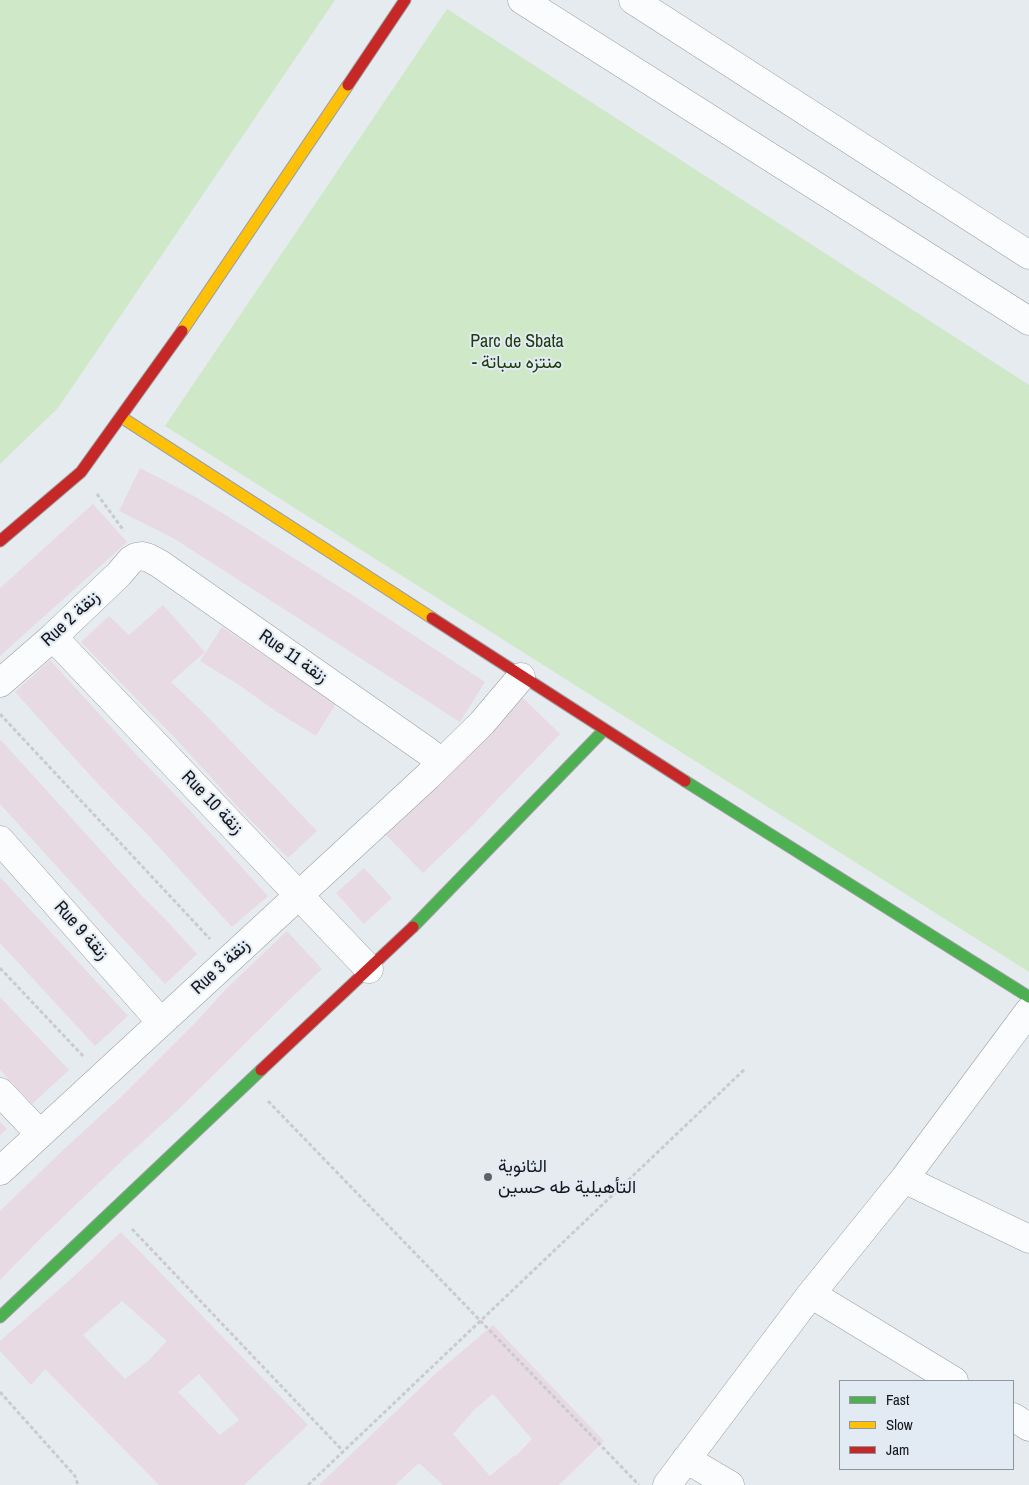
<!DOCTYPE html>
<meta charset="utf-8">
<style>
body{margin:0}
#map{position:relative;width:1029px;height:1485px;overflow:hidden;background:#e6ebf0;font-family:"Archivo Narrow",sans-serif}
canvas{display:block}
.legend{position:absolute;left:839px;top:1380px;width:175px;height:90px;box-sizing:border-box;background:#e2eaf4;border:1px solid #90969d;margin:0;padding:6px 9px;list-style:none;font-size:15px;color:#15171b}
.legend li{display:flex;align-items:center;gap:10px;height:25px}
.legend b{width:25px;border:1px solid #90969d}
</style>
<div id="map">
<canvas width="1029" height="1485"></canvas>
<ul class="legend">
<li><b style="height:6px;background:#4caf50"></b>Fast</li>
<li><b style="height:6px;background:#ffc107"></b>Slow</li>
<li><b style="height:6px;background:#c62828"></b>Jam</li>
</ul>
</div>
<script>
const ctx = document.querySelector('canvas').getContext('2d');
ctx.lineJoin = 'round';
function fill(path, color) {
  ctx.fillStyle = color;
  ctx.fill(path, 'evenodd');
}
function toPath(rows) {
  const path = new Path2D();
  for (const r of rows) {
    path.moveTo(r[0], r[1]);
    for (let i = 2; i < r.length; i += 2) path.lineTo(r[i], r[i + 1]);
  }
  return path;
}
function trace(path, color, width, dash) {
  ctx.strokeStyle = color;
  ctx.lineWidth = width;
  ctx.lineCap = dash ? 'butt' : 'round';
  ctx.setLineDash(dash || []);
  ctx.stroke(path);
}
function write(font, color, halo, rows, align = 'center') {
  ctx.font = font + ' "Archivo Narrow",Vazirmatn,sans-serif';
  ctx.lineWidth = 4;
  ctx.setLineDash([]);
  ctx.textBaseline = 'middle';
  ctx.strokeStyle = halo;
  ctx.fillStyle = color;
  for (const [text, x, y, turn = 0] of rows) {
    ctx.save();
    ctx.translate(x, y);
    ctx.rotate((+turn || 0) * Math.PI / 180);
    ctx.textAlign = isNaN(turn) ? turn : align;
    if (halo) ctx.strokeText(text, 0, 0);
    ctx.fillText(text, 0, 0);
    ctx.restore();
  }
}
fill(toPath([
 [0,0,335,0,58,408,0,464],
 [447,9,1029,385,1029,972,165,426]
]), '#cfe8c7');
fill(toPath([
 [140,468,194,496,229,517,360,600,485,682,460,722,173,538,119,511],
 [93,504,127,542,0,656,0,588],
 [163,605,205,652,171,682,204,713,317,831,288,858,237,806,177,740,81,642,109,616,129,635],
 [222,627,298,678,337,702,316,736,277,712,239,685,200,661],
 [50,660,131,749,181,801,268,896,232,927,148,835,97,783,15,692],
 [523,698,560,734,473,825,423,873,386,835,435,789],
 [1,740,141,895,168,922,197,954,165,984,109,924,0,804,0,741],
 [364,868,392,898,364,924,336,893],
 [0,877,128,1016,95,1046,0,943],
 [287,931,322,969,289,1000,180,1108,125,1158,43,1236,0,1280,0,1211,62,1151,122,1096,197,1021,227,988],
 [0,997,69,1070,32,1104,0,1070],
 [0,1122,7,1129,0,1135],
 [121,1232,308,1425,244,1485,159,1485,45,1369,31,1385,0,1351,0,1341,70,1280],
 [122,1301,167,1341,147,1362,125,1379,83,1335],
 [199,1374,239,1420,220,1435,178,1392],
 [493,1325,604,1441,559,1485,443,1485,419,1463,395,1485,319,1485,435,1374],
 [493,1394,532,1439,516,1456,515,1455,490,1476,453,1434,474,1410]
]), '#e7dae3');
const street = toPath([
 [522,0,1029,321],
 [633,0,1029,255],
 [53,637,369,969],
 [0,683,53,637,119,574,131,560,136,557,142,556,149,558,160,564,427,751,441,762],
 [0,840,161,1022],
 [0,1092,40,1134],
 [0,1171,428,776,482,723,521,677],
 [904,1179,1029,1011],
 [811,1294,954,1381],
 [1013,1417,1029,1427],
 [686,1459,730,1485],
 [667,1485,811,1294,904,1179,1029,1239]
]);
const fast = toPath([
 [685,781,1029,997],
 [413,927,604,730],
 [0,1317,261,1070]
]);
const slow = toPath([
 [182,331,348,85],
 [121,417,432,618]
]);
const jam = toPath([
 [348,85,405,0],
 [0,541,81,472,182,331],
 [432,618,685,781],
 [261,1070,413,927]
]);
trace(street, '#9ca0a3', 29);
trace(fast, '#9ca0a3', 13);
trace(slow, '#9ca0a3', 13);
trace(jam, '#9ca0a3', 13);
trace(toPath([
 [97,494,124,531],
 [0,714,210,939],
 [0,968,83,1056],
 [268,1101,639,1485],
 [132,1229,343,1451],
 [0,1392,75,1476,78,1485],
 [308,1485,745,1069]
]), '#cacbcd', 3, [4, 2.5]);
trace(street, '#fbfcfd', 28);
trace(fast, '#4caf50', 11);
trace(slow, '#ffc107', 11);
trace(jam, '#c62828', 11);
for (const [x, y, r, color] of [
 [488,1177,5,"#5e6166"]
]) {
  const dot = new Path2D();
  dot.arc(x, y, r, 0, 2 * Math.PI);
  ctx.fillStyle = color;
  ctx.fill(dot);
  trace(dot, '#e2eaf4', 2);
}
write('18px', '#1d3c07', '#e2eaf4', [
 ["Parc de Sbata",517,342],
 ["- منتزه سباتة",517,363]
]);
write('18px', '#15171b', '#e2eaf4', [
 ["Rue 2 زنقة",71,619,-43],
 ["Rue 11 زنقة",293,657,35],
 ["Rue 10 زنقة",212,803,46],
 ["Rue 9 زنقة",81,931,48],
 ["Rue 3 زنقة",221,967,-43]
]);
write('18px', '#15171b', '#e2eaf4', [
 ["الثانوية",498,1167],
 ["التأهيلية طه حسين",498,1188]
], 'left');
</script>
